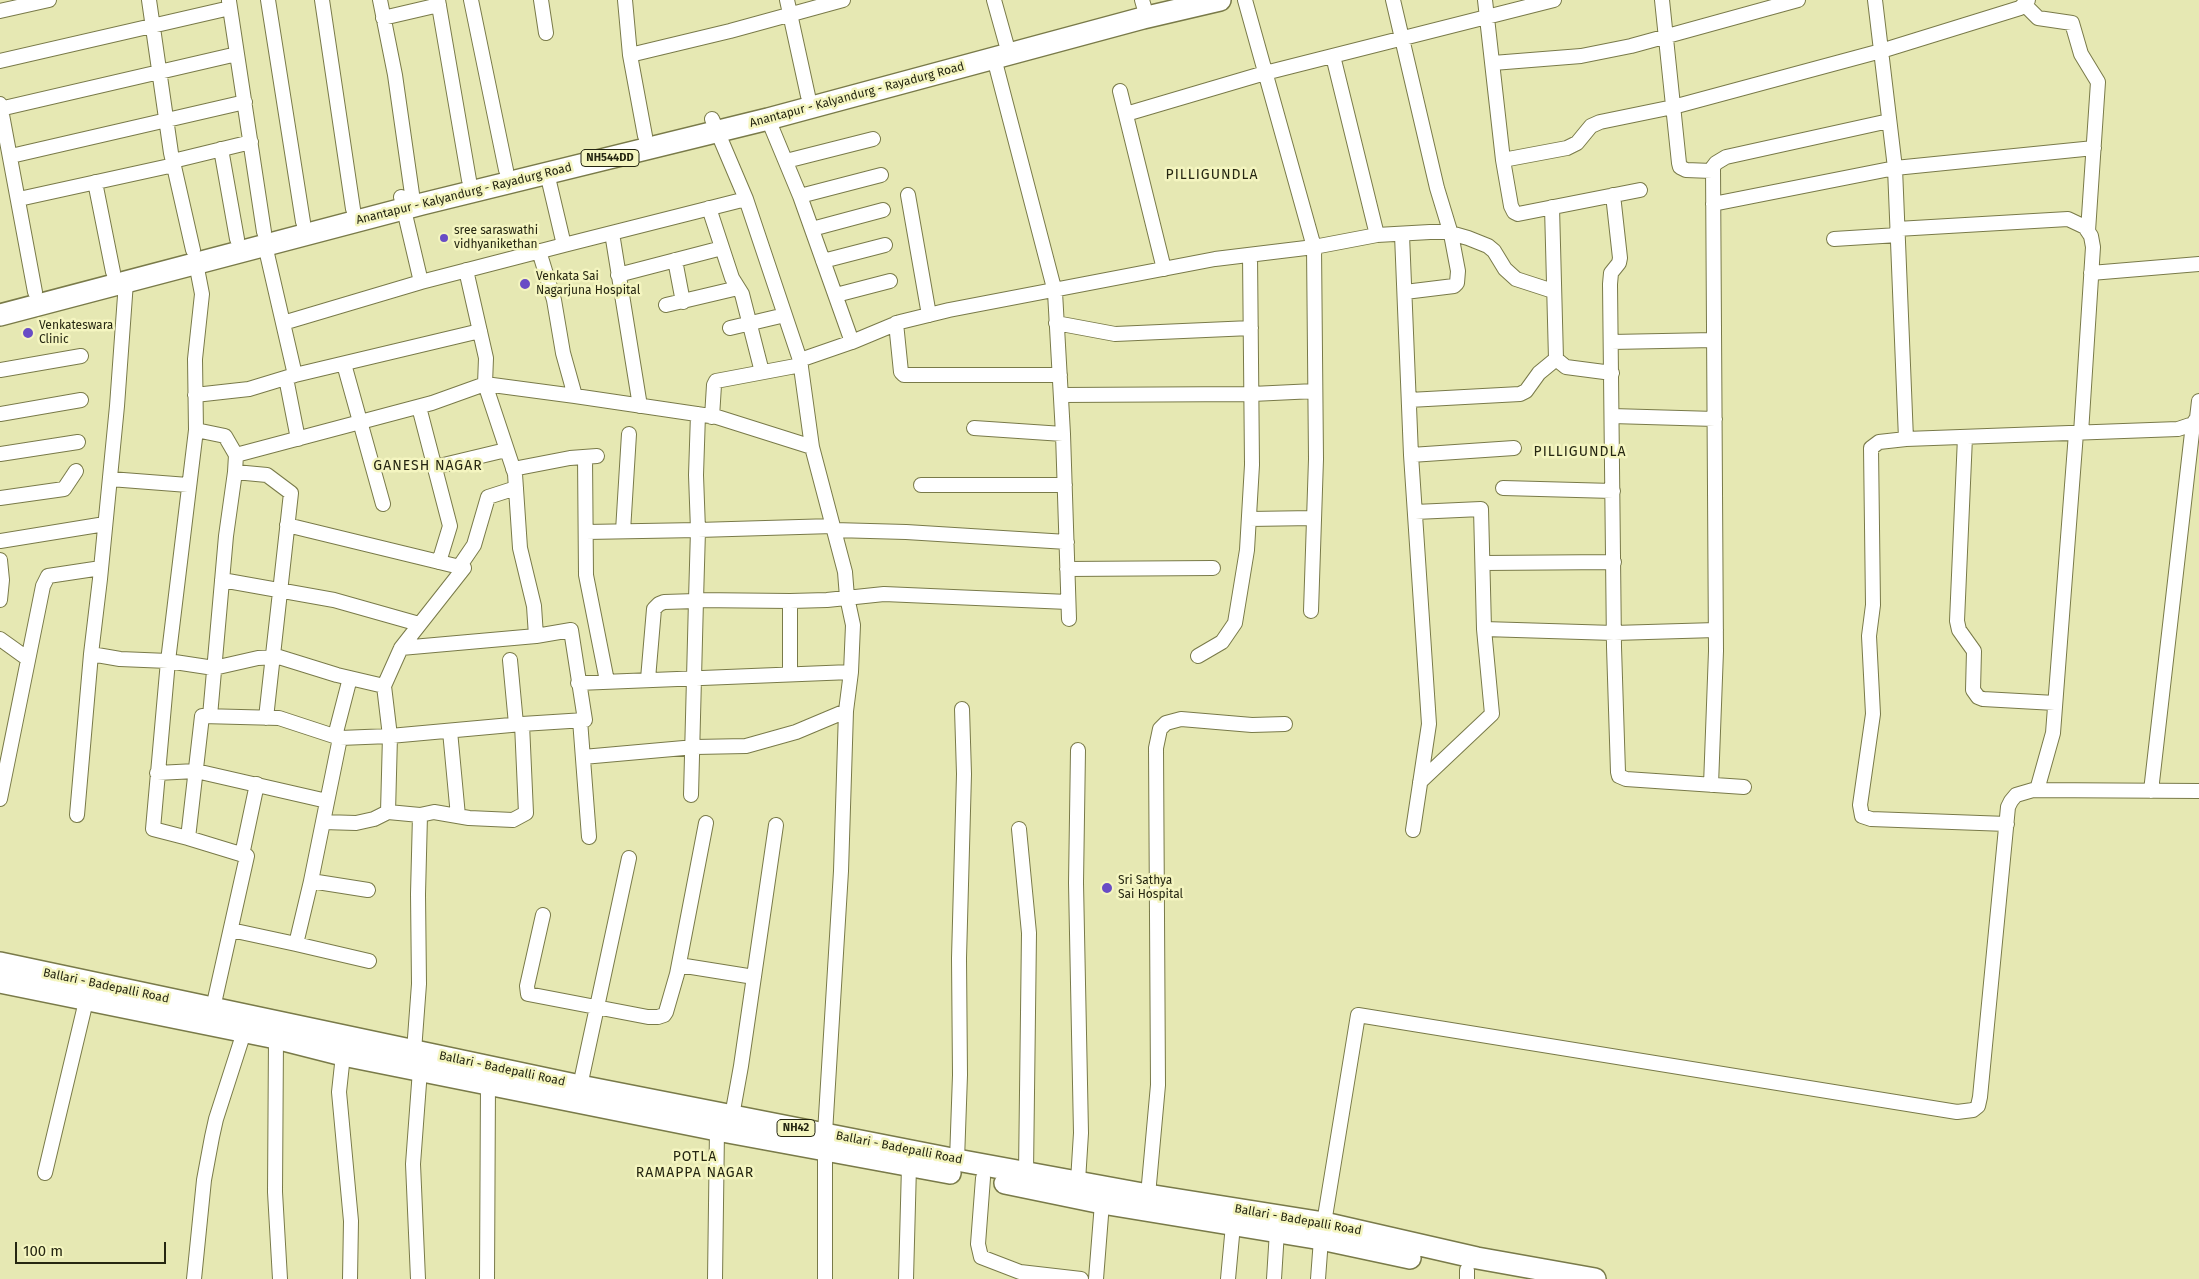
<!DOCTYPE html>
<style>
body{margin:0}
#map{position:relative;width:2199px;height:1279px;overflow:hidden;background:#e6e8b3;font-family:"Fira Sans",sans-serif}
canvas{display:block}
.scale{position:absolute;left:15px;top:1242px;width:151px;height:22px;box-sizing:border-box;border:2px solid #252611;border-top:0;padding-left:6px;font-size:15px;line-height:18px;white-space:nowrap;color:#252611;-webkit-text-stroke:4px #f4f5c0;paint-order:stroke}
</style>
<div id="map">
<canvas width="2199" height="1279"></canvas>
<div class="scale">100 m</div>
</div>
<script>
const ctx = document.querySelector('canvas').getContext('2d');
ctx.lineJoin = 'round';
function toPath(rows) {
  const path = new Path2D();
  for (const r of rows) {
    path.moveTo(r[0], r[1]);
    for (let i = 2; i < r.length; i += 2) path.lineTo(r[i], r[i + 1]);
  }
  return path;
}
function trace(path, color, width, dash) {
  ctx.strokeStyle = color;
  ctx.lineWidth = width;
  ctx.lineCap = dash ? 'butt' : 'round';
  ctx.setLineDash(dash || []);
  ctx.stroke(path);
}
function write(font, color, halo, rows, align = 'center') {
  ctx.font = font + ' "Fira Sans",sans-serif';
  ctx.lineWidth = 5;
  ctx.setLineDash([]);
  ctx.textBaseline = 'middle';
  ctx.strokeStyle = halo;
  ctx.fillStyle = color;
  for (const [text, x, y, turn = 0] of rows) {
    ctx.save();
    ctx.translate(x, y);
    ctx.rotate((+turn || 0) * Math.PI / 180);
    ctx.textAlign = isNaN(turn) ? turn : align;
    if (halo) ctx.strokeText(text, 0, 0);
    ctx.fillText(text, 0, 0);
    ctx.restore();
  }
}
const minor = toPath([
 [149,0,171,153,193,250],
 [268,0,303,222],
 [322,0,353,209],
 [380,0,395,75,412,194],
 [438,0,469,180],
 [471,0,506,170],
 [541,0,546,33],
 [625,0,630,55,645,136],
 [787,0,808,96],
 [994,0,1006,43],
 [1142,0,1144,7],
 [1245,0,1314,247,1316,459,1311,611],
 [1393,0,1437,188,1451,234,1458,271,1457,283,1454,286,1405,292],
 [1485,0,1503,160,1511,206,1514,212,1518,214,1640,190],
 [1662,0,1679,163,1680,167,1686,170,1712,171],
 [1875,0,1895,168,1906,439],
 [229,1,237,54],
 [2025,5,2038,18,2072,23,2081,54,2098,82,2088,231],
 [0,11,49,0],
 [383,18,439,5],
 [630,55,730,31,843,0],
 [1333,56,1377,235],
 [994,58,1055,292,1063,434,1069,619],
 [0,61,230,8],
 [1493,63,1581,56,1631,46,1798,0],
 [1120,91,1164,269],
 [0,104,35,292],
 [0,109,237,54,264,232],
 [1126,114,1265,73,1554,0],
 [712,119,746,199],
 [768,119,800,196,852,342,800,360],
 [221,149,237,239],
 [11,156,245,102],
 [1503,160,1567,148,1577,143,1591,126,1600,122,1673,107,1881,51,2020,8,2028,0],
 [173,161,251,142],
 [786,161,873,139],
 [95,182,113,272],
 [908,195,929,315],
 [1613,195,1620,258,1619,263,1611,273,1610,284,1614,647,1618,772,1619,776,1626,779,1744,787],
 [800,196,881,175],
 [401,197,421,282],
 [19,199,174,165],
 [1713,204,1895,168,2094,148],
 [1552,207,1556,359,1566,367,1612,373],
 [709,208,732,278,742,294,762,372],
 [812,229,883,210],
 [1897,229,2068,219,2085,227,2091,236,2093,247,2081,433],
 [612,233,640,406],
 [1402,235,1411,455,1429,724,1413,830],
 [1834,239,1898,235],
 [564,245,746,199,800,360,812,447,845,572,847,597,853,625,851,672,846,711,841,871,825,1133,825,1279],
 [675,260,683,302],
 [823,261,885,245],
 [196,263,202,294,195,359,196,430,225,436,236,455,235,472,267,475,291,493,266,718],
 [2091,273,2199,264],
 [618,275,722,248],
 [126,282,117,406,100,579,91,654,120,659,168,661,214,668,258,658,279,657,337,675,384,686],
 [836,295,890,281],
 [666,305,738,288],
 [283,323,421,282,564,245,547,173],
 [896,323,901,372,904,375,1060,375],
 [1056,323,1115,334,1251,328],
 [730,328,785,315],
 [852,342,900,322,949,310,1215,259,1314,247,1377,235,1430,232,1447,232,1468,238,1488,246,1494,251,1505,269,1516,279,1553,291],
 [1611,342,1714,340],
 [344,364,383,504],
 [0,370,81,356],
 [295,375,480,331],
 [286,378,298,439],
 [195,395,249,389,295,375,265,245],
 [1061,395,1252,394,1315,391],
 [575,396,717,417,812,447],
 [1409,400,1520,394,1526,391,1539,373,1556,359],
 [419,407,450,526,439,562],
 [0,414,81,400],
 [1612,416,1715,419],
 [712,417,714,385,716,381,801,365],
 [974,428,1063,434],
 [1965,437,1957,621,1959,630,1974,651,1973,690,1978,697,1983,699,2055,703],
 [0,454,78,442],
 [236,455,432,403,485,384,575,396,563,353,554,300,539,251],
 [1411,455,1514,448],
 [585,457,586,575,607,681],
 [435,467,506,450],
 [513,469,570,458,597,456],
 [110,479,188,485],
 [921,485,1065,485],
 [1503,488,1613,491],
 [0,498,64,489,76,471],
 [1415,512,1481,509,1484,629,1492,714,1420,782],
 [1249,519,1314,518],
 [287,525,464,568,401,648,384,686,390,736,388,812,420,815,418,894,419,984,414,1051],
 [834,530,906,532,1067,542],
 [623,531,629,434],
 [586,532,698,530,696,475,698,414],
 [0,541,105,524],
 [0,560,2,580,0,600],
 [1483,563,1614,562],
 [459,567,474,545,488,497,516,488],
 [1067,569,1213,568],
 [222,580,334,600,419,624],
 [790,601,696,600,698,530,833,526],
 [1484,629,1614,633,1716,630],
 [0,639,28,659],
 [401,648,536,636,534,606,520,548,515,474,485,384,486,358,466,270],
 [1198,656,1222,642,1235,623,1247,550,1252,465,1250,255],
 [510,660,516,724],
 [790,674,790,601,827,600,884,594,1068,602],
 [648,679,654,609,659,604,664,602,696,601],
 [578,683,851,672],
 [210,716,226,536,235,472],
 [580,720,589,837],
 [522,724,585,720,571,630,536,636],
 [450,731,458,816],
 [335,736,350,678],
 [583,757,695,747,746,746,796,732,846,711],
 [157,773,196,771,327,801],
 [1711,785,1716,651,1713,167,1716,163,1726,157,1889,121],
 [2037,790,2053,733,2076,433],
 [2151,791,2193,424],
 [691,795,696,600],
 [0,799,43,586,48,576,101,568],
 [77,815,91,654],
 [323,822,356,823,374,819,388,812],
 [2007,824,1871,819,1862,816,1860,805,1873,714,1869,636,1873,605,1871,448,1879,442,1906,439,2178,429,2193,424,2197,418,2199,401],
 [1019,829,1029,933,1026,1172],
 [188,838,153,829,168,661,196,430],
 [242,855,257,784],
 [311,881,340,738],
 [543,915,527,986,528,994,648,1017,658,1017,664,1015,666,1012,677,974,706,823],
 [231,930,296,944,311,881,368,890],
 [296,944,369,961],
 [679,965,754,977],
 [213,1008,247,856,188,838,202,716,279,718,340,738,390,736,522,724,526,813,513,820,469,818,434,812,420,815],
 [276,1038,275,1192,280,1279],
 [343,1055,339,1092,351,1221,350,1279],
 [580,1086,629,858],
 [732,1116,741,1066,776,825],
 [957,1160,960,1075,959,958,964,774,962,709],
 [45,1173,86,1001],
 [983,1178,978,1244,981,1257,1020,1272,1081,1279],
 [1078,1181,1081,1133,1076,883,1078,750],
 [1148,1195,1158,1085,1156,748,1160,729,1166,723,1181,719,1252,725,1285,724],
 [1324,1223,1358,1015,1957,1112,1973,1110,1978,1106,1980,1097,2008,807,2011,801,2016,795,2033,790,2199,791],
 [194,1279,204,1180,212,1137,216,1119,244,1032],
 [418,1279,413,1164,420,1070],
 [487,1279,488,1082],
 [715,1279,717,1130],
 [906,1279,909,1166],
 [1096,1279,1102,1203],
 [1228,1279,1233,1225],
 [1274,1279,1277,1231],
 [1318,1279,1321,1239],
 [1467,1279,1467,1270]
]);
const highway = toPath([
 [0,315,422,204,768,119,1143,18,1220,0],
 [0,963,580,1086,957,1160,1148,1195,1324,1223,1477,1258,1595,1279],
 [0,982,276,1038,343,1055,717,1130,950,1173],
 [1005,1183,1102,1203,1321,1239,1410,1258]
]);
trace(minor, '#797a49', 16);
trace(highway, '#797a49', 24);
trace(minor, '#fff', 14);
trace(highway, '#fff', 21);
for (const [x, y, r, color] of [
 [444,238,5,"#684cc5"],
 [525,284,6,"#684cc5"],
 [28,333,6,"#684cc5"],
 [1107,888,6,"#684cc5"]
]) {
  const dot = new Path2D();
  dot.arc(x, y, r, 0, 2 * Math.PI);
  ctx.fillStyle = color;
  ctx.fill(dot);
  trace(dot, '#f4f5c0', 2);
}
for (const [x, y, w] of [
 [610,158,58],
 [796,1128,38]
]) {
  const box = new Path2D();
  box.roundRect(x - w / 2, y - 8.5, w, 17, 4);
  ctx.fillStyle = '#f4f5c0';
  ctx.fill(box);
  trace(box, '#252611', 1);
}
write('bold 11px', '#252611', null, [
 ["NH544DD",610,158],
 ["NH42",796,1128]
]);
write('12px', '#252611', '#f4f5c0', [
 ["Anantapur - Kalyandurg - Rayadurg Road",857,95,-15],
 ["Anantapur - Kalyandurg - Rayadurg Road",464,194,-14],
 ["Ballari - Badepalli Road",106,986,12],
 ["Ballari - Badepalli Road",502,1069,12],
 ["Ballari - Badepalli Road",899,1148,11],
 ["Ballari - Badepalli Road",1298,1220,10]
]);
write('12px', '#252611', '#f4f5c0', [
 ["sree saraswathi",454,231],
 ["vidhyanikethan",454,245],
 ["Venkata Sai",536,277],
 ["Nagarjuna Hospital",536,291],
 ["Venkateswara",39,326],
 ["Clinic",39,340],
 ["Sri Sathya",1118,881],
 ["Sai Hospital",1118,895]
], 'left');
ctx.letterSpacing = '1px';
write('14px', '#252611', '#f4f5c0', [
 ["PILLIGUNDLA",1212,175],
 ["PILLIGUNDLA",1580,452],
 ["GANESH NAGAR",428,466],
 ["POTLA",695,1157],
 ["RAMAPPA NAGAR",695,1173]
]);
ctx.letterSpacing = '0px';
</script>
